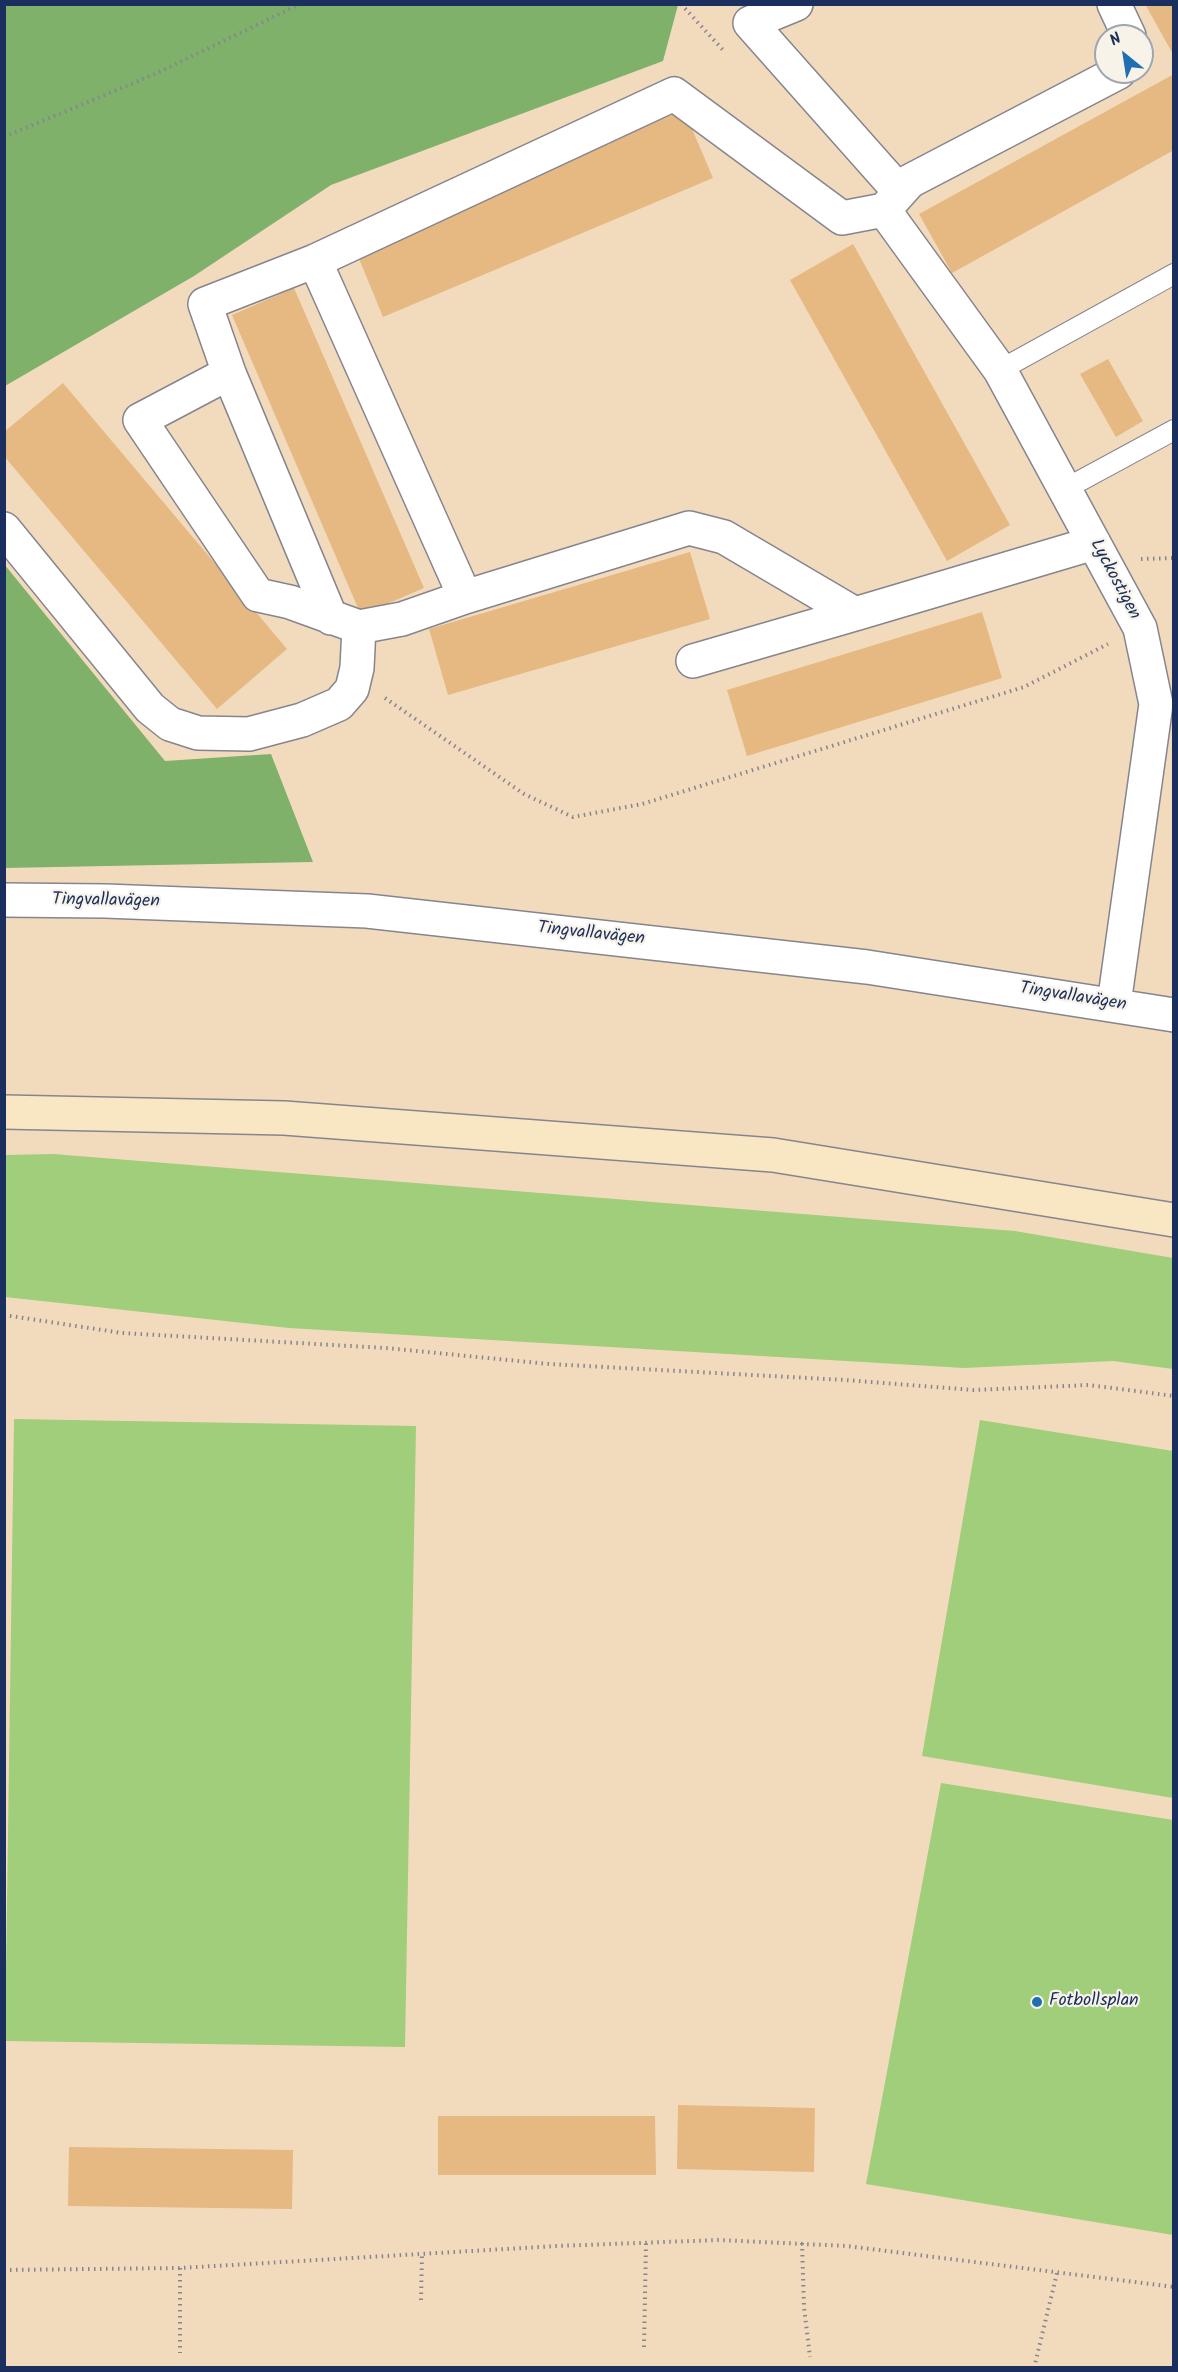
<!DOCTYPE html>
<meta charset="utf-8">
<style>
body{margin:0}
#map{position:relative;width:1178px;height:2372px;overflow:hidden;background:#f2dbbd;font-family:Kalam,sans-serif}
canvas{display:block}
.frame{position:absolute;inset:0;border:6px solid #1b2f5e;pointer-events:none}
.north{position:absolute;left:1094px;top:24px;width:60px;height:60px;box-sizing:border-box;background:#f7f3e8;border:2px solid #9fa5b1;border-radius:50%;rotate:330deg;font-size:16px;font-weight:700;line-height:24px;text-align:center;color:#1b2f5e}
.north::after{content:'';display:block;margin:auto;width:21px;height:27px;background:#1f6fb2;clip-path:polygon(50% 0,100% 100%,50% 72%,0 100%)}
</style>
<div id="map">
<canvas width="1178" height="2372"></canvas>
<div class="frame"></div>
<div class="north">N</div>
</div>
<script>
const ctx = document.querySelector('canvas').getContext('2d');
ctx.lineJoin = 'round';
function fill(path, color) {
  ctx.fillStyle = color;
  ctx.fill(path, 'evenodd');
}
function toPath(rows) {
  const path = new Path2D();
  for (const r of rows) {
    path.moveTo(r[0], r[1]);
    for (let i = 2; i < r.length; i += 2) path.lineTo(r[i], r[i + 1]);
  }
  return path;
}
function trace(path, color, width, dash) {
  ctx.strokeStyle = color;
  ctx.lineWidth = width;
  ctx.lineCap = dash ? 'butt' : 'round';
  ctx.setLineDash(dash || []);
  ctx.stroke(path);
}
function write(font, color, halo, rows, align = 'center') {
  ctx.font = font + ' Kalam,sans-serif';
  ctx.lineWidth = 4.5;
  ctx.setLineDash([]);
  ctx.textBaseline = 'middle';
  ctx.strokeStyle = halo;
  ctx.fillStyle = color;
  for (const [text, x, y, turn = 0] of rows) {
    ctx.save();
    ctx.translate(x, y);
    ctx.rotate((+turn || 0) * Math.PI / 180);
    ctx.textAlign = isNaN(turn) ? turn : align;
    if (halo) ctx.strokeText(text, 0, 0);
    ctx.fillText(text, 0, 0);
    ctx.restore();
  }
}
fill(toPath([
 [53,1154,1015,1231,1173,1258,1173,1369,1113,1361,964,1368,289,1328,5,1297,5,1155],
 [14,1419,416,1426,405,2047,5,2041],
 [980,1420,1173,1451,1173,1798,922,1756],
 [941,1783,1173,1820,1173,2235,866,2184]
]), '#a0ce7b');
fill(toPath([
 [5,4,678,4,678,5,663,61,331,185,194,276,5,386],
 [4,564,165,761,271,754,313,862,5,868]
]), '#80b16b');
fill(toPath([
 [1145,4,1174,4,1174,56],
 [1174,74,1174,150,952,273,919,214],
 [684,110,713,178,383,317,355,249],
 [853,244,1010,525,947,561,790,280],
 [294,288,424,588,361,615,232,315],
 [1108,359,1143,421,1116,437,1080,374],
 [63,383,287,649,217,709,4,456,4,432],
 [690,552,710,619,448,695,429,629],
 [982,612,1002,678,747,756,727,690],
 [678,2105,815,2108,814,2172,677,2169],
 [438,2116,655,2116,656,2175,438,2175],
 [69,2147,293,2150,292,2209,68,2206]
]), '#e6b882');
const service = toPath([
 [1000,370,1174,274],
 [1065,489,1174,430]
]);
const minor = toPath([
 [796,4,750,23,900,192],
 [1114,4,1129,36],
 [884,210,1000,370,1140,628,1156,704,1114,1004],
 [315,261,465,597],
 [229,373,331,618],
 [4,529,150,708,170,724,198,733,249,734,302,720,339,704,352,689,357,668,359,627],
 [1094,543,855,614,724,537,689,528,465,597,402,619,359,627,290,602,258,595,140,420,229,373,205,304,315,261,674,94,842,218,884,210,910,181,1119,72],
 [693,661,855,614],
 [4,900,105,901,367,911,867,967,1174,1015]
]);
const secondary = toPath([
 [4,1112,284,1118,773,1155,1174,1220]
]);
trace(service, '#86858e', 22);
trace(minor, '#86858e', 36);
trace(secondary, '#86858e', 36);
trace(toPath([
 [681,4,723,50],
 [4,137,155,74,300,4],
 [1141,559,1174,558],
 [385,698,524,794,573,817,642,804,1024,687,1108,644],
 [4,1315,122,1333,386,1348,549,1364,845,1380,974,1390,1089,1385,1174,1396],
 [802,2243,804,2307,810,2357],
 [180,2268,180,2353],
 [4,2270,180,2268,557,2246,719,2240,847,2246,1174,2287],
 [421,2300,422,2254],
 [644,2347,646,2243],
 [1034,2368,1057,2273]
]), '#86858e', 4, [1.5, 4.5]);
trace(service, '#fff', 20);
trace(minor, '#fff', 33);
trace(secondary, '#f9e7c3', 33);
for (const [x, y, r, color] of [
 [1037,2002,6,"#1f6fb2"]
]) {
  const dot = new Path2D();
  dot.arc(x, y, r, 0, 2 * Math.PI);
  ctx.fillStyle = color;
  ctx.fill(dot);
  trace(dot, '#f7f3e8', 2);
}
write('18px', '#1b2f5e', '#f7f3e8', [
 ["Lyckostigen",1114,580,62],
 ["Tingvallavägen",106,902,1],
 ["Tingvallavägen",591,935,6],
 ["Tingvallavägen",1073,998,9]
]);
write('18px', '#1b2f5e', '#f7f3e8', [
 ["Fotbollsplan",1049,2002]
], 'left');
</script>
